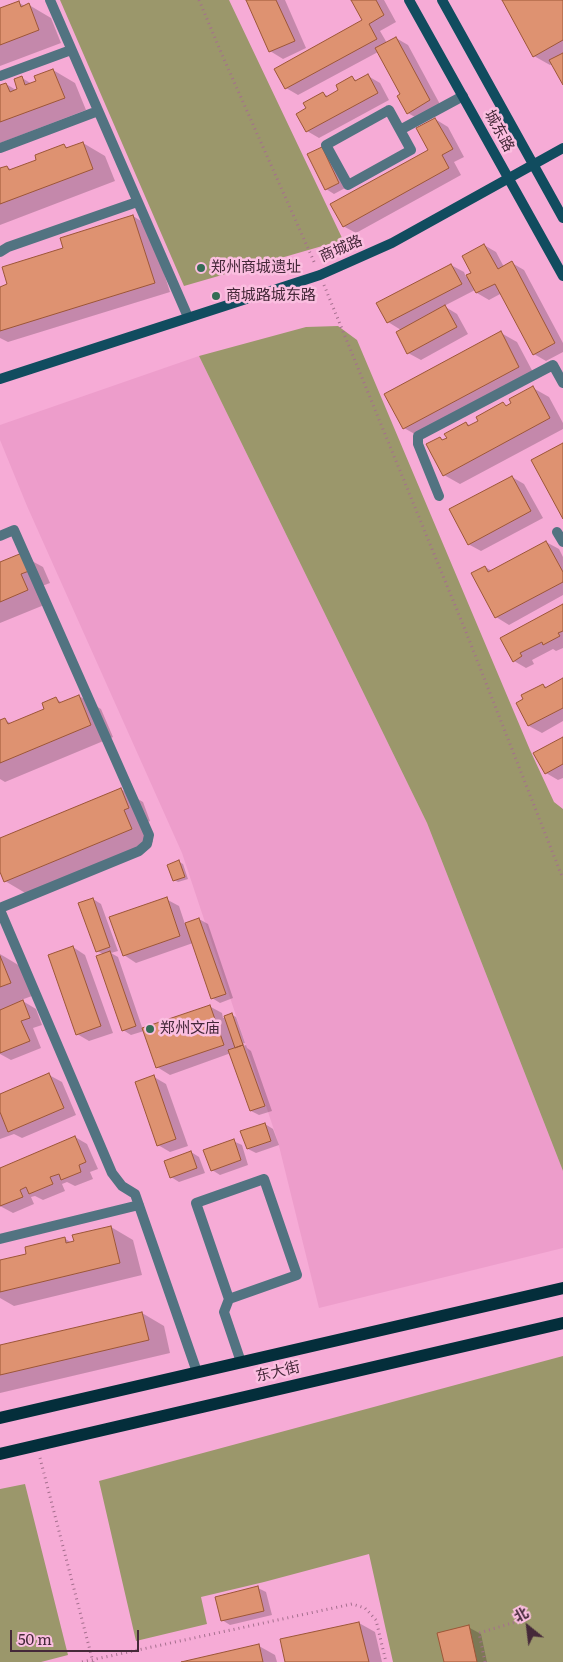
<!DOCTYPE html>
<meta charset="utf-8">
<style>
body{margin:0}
#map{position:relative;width:563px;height:1662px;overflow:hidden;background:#f6abd6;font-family:Literata,"Noto Sans SC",serif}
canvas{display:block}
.north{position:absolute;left:503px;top:1602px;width:50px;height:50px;-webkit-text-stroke:4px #fbbee0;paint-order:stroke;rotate:331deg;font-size:14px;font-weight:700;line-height:20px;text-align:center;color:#452839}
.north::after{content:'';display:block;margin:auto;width:18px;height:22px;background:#452839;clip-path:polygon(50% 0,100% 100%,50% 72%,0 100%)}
.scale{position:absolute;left:10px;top:1630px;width:129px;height:22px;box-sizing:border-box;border:2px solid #452839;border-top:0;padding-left:6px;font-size:15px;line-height:18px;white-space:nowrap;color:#452839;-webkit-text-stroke:4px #fbbee0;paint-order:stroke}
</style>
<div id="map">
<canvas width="563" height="1662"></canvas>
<div class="north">北</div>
<div class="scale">50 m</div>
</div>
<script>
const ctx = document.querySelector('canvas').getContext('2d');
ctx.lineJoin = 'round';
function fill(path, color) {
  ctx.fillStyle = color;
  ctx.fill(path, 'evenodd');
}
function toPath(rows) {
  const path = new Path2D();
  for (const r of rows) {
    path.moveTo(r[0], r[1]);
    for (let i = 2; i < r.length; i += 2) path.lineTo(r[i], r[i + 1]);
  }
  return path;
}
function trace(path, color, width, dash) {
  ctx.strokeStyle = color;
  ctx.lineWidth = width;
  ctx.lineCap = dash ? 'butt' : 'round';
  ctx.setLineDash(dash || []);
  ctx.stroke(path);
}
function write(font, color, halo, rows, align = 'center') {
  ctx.font = font + ' Literata,"Noto Sans SC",serif';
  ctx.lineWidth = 5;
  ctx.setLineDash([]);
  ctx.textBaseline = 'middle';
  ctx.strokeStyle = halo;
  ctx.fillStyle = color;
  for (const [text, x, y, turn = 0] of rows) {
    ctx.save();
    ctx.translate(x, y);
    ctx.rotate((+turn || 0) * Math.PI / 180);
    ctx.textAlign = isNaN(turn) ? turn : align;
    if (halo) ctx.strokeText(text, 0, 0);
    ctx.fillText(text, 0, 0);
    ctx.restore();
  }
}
fill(toPath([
 [199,356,427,823,563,1171,563,1248,319,1308,278,1142,182,853,27,506,0,440,0,425]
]), '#ed9dcb');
fill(toPath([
 [60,0,229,0,343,240,184,286],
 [338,326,357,340,530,750,554,802,563,809,563,1171,427,823,199,356,306,327],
 [563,1356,563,1662,393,1662,369,1554,264,1582,201,1597,207,1624,136,1641,99,1481],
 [25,1484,68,1655,41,1662,0,1662,0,1489]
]), '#9b976b');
fill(toPath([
 [247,0,285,0,306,48,283,59,270,51],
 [353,0,384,0,396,22,380,31,387,43,396,38,408,45,442,108,420,120,408,113,402,94,378,52,298,95,286,88,364,21],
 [503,0,563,0,563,82,553,64,550,65,534,56],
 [19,3,25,6,29,5,51,18,61,43,0,66,0,10],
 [53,70,75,83,86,110,0,143,0,86,6,84,16,90,19,89,22,78,32,84],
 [368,76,380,83,389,100,319,138,307,131,308,109,323,93,329,97,340,91,352,78,358,81],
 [435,119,448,127,464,157,454,162,461,175,356,233,343,226,430,151],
 [83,143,105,156,115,181,0,225,0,170,7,167,12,170,38,160,64,146,69,148],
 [322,148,347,187,334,194,326,189],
 [133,216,149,226,170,292,8,342,0,338,0,288,9,285,64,249],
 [484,245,496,252,504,267,512,263,524,270,563,343,563,352,546,361,534,354,502,293,489,300,477,293,475,290,444,306,457,314,468,334,421,360,408,353,401,330,388,322,451,265,464,272,466,277,473,274],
 [501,333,517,342,535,376,420,437,404,428],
 [533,388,549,397,563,423,563,429,460,484,444,475,440,438,444,441,466,423,471,426,480,422,503,404,508,407],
 [512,477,524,484,543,518,481,551,468,544],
 [546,542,559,549,563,557,563,595,509,625,496,617,473,574,485,567,492,571],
 [21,555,43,567,50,583,42,586,49,603,0,623,0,564],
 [563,605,563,648,556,651,553,649,532,660,534,664,526,668,514,661,502,638],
 [563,679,563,721,542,733,529,726,518,704,543,685,548,688],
 [79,696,101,709,113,737,5,782,0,779,0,722,5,720,12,724,46,710,56,699,63,703],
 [563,738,563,778,558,780,546,773],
 [121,789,143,802,150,821,145,823,153,842,27,894,5,881,0,870,0,839],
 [179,862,183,864,188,879,178,882,174,880],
 [93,899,101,904,118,951,111,953,118,957,143,1030,209,1006,222,1013,223,1018,232,1015,236,1017,245,1043,237,1046,237,1048,246,1045,247,1048,251,1051,272,1111,259,1115,251,1111,231,1053,170,1075,157,1067,144,1031,131,1035,123,1030,103,954,97,951],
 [166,899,179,906,185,924,199,919,208,924,233,998,220,1003,212,998,193,943,136,963,124,955],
 [73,947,85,955,113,1033,89,1041,77,1034],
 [0,954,20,966,32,996,21,1000,36,1009,42,1025,33,1028,41,1048,11,1060,0,1054],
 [49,1075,62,1082,76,1115,22,1138,14,1134,0,1139,0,1096],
 [154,1077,166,1084,188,1146,170,1152,158,1145],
 [265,1124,273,1129,279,1145,256,1153,248,1149],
 [75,1137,87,1144,98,1169,90,1172,93,1179,75,1186,67,1182,62,1184,65,1191,43,1200,35,1196,31,1197,34,1204,13,1213,0,1206,0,1169],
 [233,1141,242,1145,248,1165,220,1175,212,1170],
 [191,1152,199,1157,205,1173,179,1182,171,1177],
 [111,1227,133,1240,142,1275,14,1306,0,1298,0,1261,28,1254,64,1238,72,1243],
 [142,1313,164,1326,170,1353,0,1393,0,1346],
 [258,1588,266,1592,272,1615,230,1625,222,1620],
 [359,1623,375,1632,382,1662,287,1662,282,1640],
 [468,1627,481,1634,487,1662,445,1662],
 [259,1646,275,1655,277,1662,186,1662]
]), '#0003');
const building = toPath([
 [246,0,276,0,295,41,269,52,246,0],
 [351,0,376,0,384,15,369,24,377,39,285,89,274,69,362,20,351,0],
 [502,0,563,0,563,40,533,57,502,0],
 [19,1,21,7,29,3,39,30,0,45,0,8,19,1],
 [396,37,430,100,407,114,397,96,400,94,375,48,396,37],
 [563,53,563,85,549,60,563,53],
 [53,69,65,98,0,122,0,85,6,83,10,92,17,89,14,79,22,76,25,85,36,81,34,76,53,69],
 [368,74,378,93,306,132,296,114,306,108,303,103,323,92,326,97,338,90,336,85,352,76,355,81,368,74],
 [435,118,453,149,442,155,449,168,343,227,330,204,428,150,416,128,435,118],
 [83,142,93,169,0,204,0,168,7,166,9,170,36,160,35,155,64,144,66,148,83,142],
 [322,147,339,183,325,190,307,154,322,147],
 [133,215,155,283,0,331,0,287,7,284,2,267,63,248,60,238,133,215],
 [484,244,498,269,512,261,555,343,533,355,495,284,476,293,466,275,471,273,462,256,484,244],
 [451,264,462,284,387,323,376,303,451,264],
 [445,305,457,327,407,354,396,332,445,305],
 [501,331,519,367,403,429,384,394,501,331],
 [533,386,550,418,443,476,426,444,440,437,442,440,447,438,444,434,466,422,468,426,478,421,476,417,503,402,506,406,511,403,509,399,533,386],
 [563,443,563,519,531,460,563,443],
 [512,476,531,511,468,545,449,509,512,476],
 [546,541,563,572,563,582,495,618,471,573,485,566,488,572,546,541],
 [22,553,29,571,21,574,28,590,0,602,0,562,22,553],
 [563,604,563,631,558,633,560,636,543,645,542,642,520,653,522,656,513,662,500,638,563,604],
 [563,678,563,708,528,726,516,703,523,699,521,695,543,684,545,688,563,678],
 [79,695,91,725,0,763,0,720,5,718,8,724,44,709,42,703,56,697,59,703,79,695],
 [563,737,563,764,545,774,533,753,563,737],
 [121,788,129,808,124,810,132,829,4,882,0,872,0,838,121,788],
 [179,860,185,877,173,881,167,865,179,860],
 [167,897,180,936,123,956,109,917,167,897],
 [93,898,110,947,96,952,78,903,93,898],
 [199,918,226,994,211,999,185,923,199,918],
 [73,946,101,1026,76,1035,48,955,73,946],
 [110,951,136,1026,122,1031,96,956,110,951],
 [0,956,11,983,0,987,0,956],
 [23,1000,30,1018,21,1021,30,1041,0,1053,0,1010,23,1000],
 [210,1005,224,1045,156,1068,142,1028,210,1005],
 [232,1013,243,1045,235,1048,224,1016,232,1013],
 [243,1045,265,1106,250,1111,228,1050,243,1045],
 [49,1073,64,1108,8,1132,0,1112,0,1094,49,1073],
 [154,1075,176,1139,157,1146,135,1082,154,1075],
 [265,1123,271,1141,247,1149,240,1131,265,1123],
 [75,1136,86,1162,79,1165,81,1172,61,1180,59,1174,50,1177,53,1184,29,1194,26,1187,20,1190,23,1197,0,1206,0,1168,75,1136],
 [234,1139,241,1160,211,1171,203,1150,234,1139],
 [191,1151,197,1168,170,1178,164,1161,191,1151],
 [111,1226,120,1263,0,1292,0,1260,26,1254,25,1247,65,1237,66,1243,74,1241,72,1235,111,1226],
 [142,1312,149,1340,0,1375,0,1345,142,1312],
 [258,1586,264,1611,221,1621,215,1597,258,1586],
 [359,1622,369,1662,285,1662,280,1639,359,1622],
 [469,1625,477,1662,444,1662,437,1633,469,1625],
 [259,1644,263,1662,181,1662,259,1644]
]);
fill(building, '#de9271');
trace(building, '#9c5637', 1);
trace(toPath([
 [199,0,223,57,315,264],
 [324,285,466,632,563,879],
 [40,1458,93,1662],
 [82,1662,352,1604,365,1608,376,1620,386,1662],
 [485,1662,479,1633,519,1621]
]), '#a56f8e', 3, [1, 4]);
trace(toPath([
 [50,0,188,317],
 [0,76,71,50],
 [389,110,411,150,348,185,326,145,389,110],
 [400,130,463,96],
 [0,148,98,111],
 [0,252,8,247,137,202],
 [439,496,418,444,418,436,553,365,563,383],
 [557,532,563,542],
 [0,536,14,530,149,835,147,844,139,851,0,908],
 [0,910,112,1173,122,1186,135,1194,197,1372],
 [264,1179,297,1275,229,1299,196,1203,264,1179],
 [0,1239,139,1205],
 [229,1299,224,1312,241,1362]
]), '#527381', 10);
trace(toPath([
 [409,0,563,276],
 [442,0,563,218],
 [0,379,320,275,392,243,563,148]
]), '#114c5f', 10);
trace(toPath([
 [0,1418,563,1288],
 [0,1454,563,1323]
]), '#042e3b', 12);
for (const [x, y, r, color] of [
 [201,268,5,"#346d56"],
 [216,296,5,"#346d56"],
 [150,1029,5,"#346d56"]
]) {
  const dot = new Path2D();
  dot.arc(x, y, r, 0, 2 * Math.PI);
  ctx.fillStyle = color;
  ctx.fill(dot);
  trace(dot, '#fbbee0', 2);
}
write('15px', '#452839', '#fbbee0', [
 ["城东路",499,131,61],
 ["商城路",341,249,-23],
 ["东大街",278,1372,-13]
]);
write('15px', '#452839', '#fbbee0', [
 ["郑州商城遗址",211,268],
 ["商城路城东路",226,296],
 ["郑州文庙",160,1029]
], 'left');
</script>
